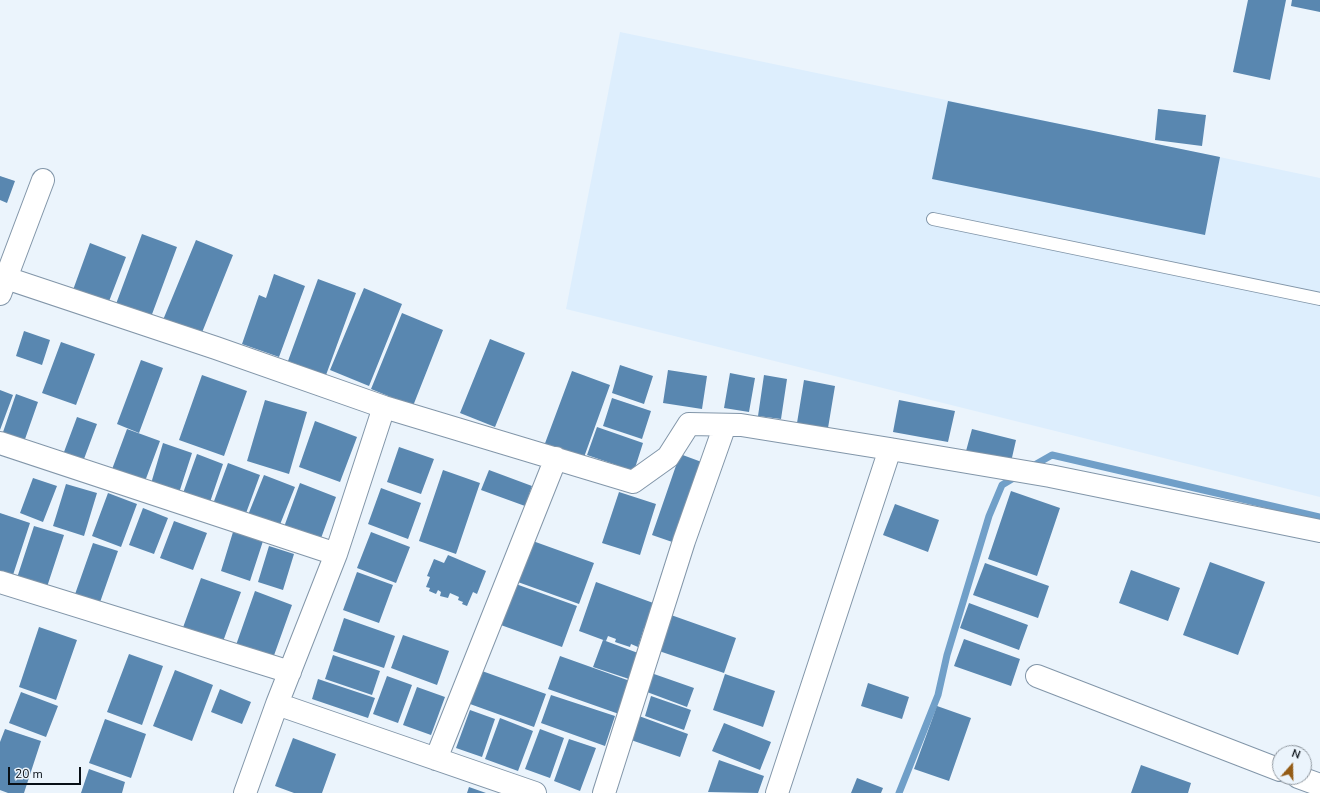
<!DOCTYPE html>
<style>
body{margin:0}
#map{position:relative;width:1320px;height:793px;overflow:hidden;background:#ebf4fc;font-family:"Nunito Sans",sans-serif}
canvas{display:block}
.north{position:absolute;left:1272px;top:745px;width:40px;height:40px;box-sizing:border-box;background:#ebf4fc;border:1px solid #9098a0;border-radius:50%;rotate:20deg;font-size:11px;font-weight:700;line-height:16px;text-align:center;color:#080f16}
.north::after{content:'';display:block;margin:auto;width:14px;height:18px;background:#945c16;clip-path:polygon(50% 0,100% 100%,50% 72%,0 100%)}
.scale{position:absolute;left:8px;top:767px;width:73px;height:18px;box-sizing:border-box;border:2px solid #080f16;border-top:0;padding-left:5px;font-size:12px;line-height:14px;white-space:nowrap;color:#080f16;-webkit-text-stroke:3px #ebf4fc;paint-order:stroke}
</style>
<div id="map">
<canvas width="1320" height="793"></canvas>
<div class="north">N</div>
<div class="scale">20 m</div>
</div>
<script>
const ctx = document.querySelector('canvas').getContext('2d');
ctx.lineJoin = 'round';
function fill(path, color) {
  ctx.fillStyle = color;
  ctx.fill(path, 'evenodd');
}
function toPath(rows) {
  const path = new Path2D();
  for (const r of rows) {
    path.moveTo(r[0], r[1]);
    for (let i = 2; i < r.length; i += 2) path.lineTo(r[i], r[i + 1]);
  }
  return path;
}
function trace(path, color, width, dash) {
  ctx.strokeStyle = color;
  ctx.lineWidth = width;
  ctx.lineCap = dash ? 'butt' : 'round';
  ctx.setLineDash(dash || []);
  ctx.stroke(path);
}
fill(toPath([
 [620,32,1320,178,1320,497,566,309]
]), '#ddeefd');
trace(toPath([
 [1031,467,1052,455,1320,517],
 [899,793,938,695,947,655,989,516,1002,485,1017,476]
]), '#709fc8', 7);
fill(toPath([
 [1248,0,1286,0,1270,80,1233,72],
 [1292,0,1320,0,1320,12,1291,6],
 [948,101,1220,157,1205,235,932,179],
 [1158,109,1206,115,1202,146,1155,140],
 [0,176,15,181,7,203,0,200],
 [142,234,177,247,151,317,116,304],
 [196,240,233,255,201,335,163,320],
 [90,243,126,257,108,304,73,290],
 [274,274,305,286,279,357,242,344,259,295,266,298],
 [318,279,356,293,326,375,288,361],
 [364,288,402,304,369,386,330,370],
 [402,313,443,330,413,406,371,389],
 [24,331,50,340,42,365,16,356],
 [490,339,525,353,495,427,460,413],
 [61,342,95,354,76,405,42,393],
 [141,360,163,368,139,433,117,424],
 [620,365,653,376,644,404,612,393],
 [668,370,707,376,702,409,663,403],
 [572,371,610,385,583,460,544,446],
 [730,373,755,378,749,412,724,408],
 [202,375,247,391,224,456,179,440],
 [764,375,787,379,781,419,758,416],
 [804,380,835,386,828,428,797,423],
 [0,390,13,395,0,430],
 [16,394,38,402,24,442,2,435],
 [612,398,651,411,642,439,603,426],
 [265,400,307,412,289,474,247,461],
 [899,400,955,411,948,442,893,432],
 [77,417,97,424,81,467,61,460],
 [315,421,357,437,340,482,299,467],
 [597,427,643,443,634,471,587,455],
 [127,429,160,441,144,484,111,472],
 [972,429,1016,440,1011,462,966,451],
 [163,443,192,453,178,496,150,487],
 [399,447,434,459,421,494,387,482],
 [197,454,223,464,209,505,182,496],
 [680,454,707,464,678,544,652,535],
 [228,463,260,475,245,516,213,504],
 [443,470,480,483,456,554,419,541],
 [489,470,532,486,525,506,481,490],
 [264,475,295,487,279,527,248,515],
 [33,478,57,486,43,522,20,513],
 [300,483,336,497,320,541,284,527],
 [66,484,97,493,84,536,53,526],
 [381,488,421,503,408,539,368,524],
 [1011,491,1060,508,1037,576,988,559],
 [619,492,656,504,640,555,602,543],
 [108,493,137,504,121,547,92,536],
 [895,504,939,520,928,552,883,535],
 [143,508,168,518,154,554,129,545],
 [0,513,30,523,12,578,0,574],
 [174,521,207,533,193,570,160,558],
 [34,526,64,535,45,593,15,584],
 [233,532,263,541,250,581,221,571],
 [371,532,410,547,396,583,357,568],
 [530,540,594,563,579,604,515,581],
 [93,543,118,551,98,608,73,600],
 [269,546,294,554,283,590,258,582],
 [448,555,486,571,477,594,473,592,467,606,462,604,463,602,458,600,459,597,450,593,448,598,440,596,441,592,438,590,436,594,429,591,430,588,426,587,430,577,427,576,434,559,444,563],
 [1210,562,1265,582,1238,655,1183,635],
 [985,563,1049,586,1038,618,973,595],
 [1131,570,1180,588,1168,621,1119,603],
 [357,572,393,585,379,623,343,610],
 [201,578,241,592,221,647,181,633],
 [596,582,656,604,649,630,644,628,638,647,631,644,630,647,615,642,616,639,608,636,606,641,579,631],
 [513,583,577,606,562,647,498,624],
 [255,591,292,605,272,661,235,648],
 [969,603,1028,625,1019,650,960,628],
 [671,615,736,638,724,673,659,651],
 [344,618,395,636,384,668,333,651],
 [39,627,77,640,56,700,19,687],
 [403,635,449,651,437,685,391,668],
 [964,639,1020,659,1011,686,954,666],
 [603,640,638,653,629,679,593,667],
 [129,654,163,666,142,725,107,712],
 [333,655,380,671,372,695,325,679],
 [560,656,630,681,619,714,548,689],
 [175,670,213,685,192,741,153,726],
 [482,671,546,694,534,727,470,704],
 [654,674,694,688,687,707,647,692],
 [725,674,775,691,763,727,713,710],
 [387,676,412,685,398,723,373,714],
 [318,679,375,698,368,718,312,699],
 [868,683,909,697,902,719,861,706],
 [417,687,445,697,431,735,403,725],
 [220,689,251,702,242,724,211,712],
 [21,692,58,706,46,737,9,723],
 [551,695,615,716,605,746,541,723],
 [651,696,691,710,684,730,645,716],
 [937,706,971,718,949,781,914,769],
 [470,710,495,719,482,757,456,748],
 [639,716,688,734,680,757,631,740],
 [500,718,533,731,518,771,485,759],
 [105,719,146,734,131,778,89,763],
 [724,723,771,742,760,770,712,751],
 [5,729,41,741,24,793,8,793,0,790,0,742],
 [540,729,564,738,550,778,525,769],
 [293,738,336,754,322,793,294,793,275,786],
 [569,739,596,748,580,791,554,781],
 [719,760,764,776,758,793,708,792],
 [1141,765,1191,783,1188,793,1131,793],
 [89,769,125,782,122,793,81,793],
 [857,778,883,788,881,793,851,793],
 [469,787,486,793,467,793]
]), '#5987b0');
const lane = toPath([
 [933,219,1320,299]
]);
const street = toPath([
 [0,276,216,348,384,407,633,482,668,457,689,424,741,425,890,449,1050,476,1320,531],
 [0,294,43,180],
 [0,443,336,554],
 [0,582,290,672],
 [1037,676,1280,770],
 [277,704,535,793],
 [436,759,556,458],
 [1298,777,1320,785],
 [245,793,277,704,336,554,384,407],
 [604,793,684,541,725,425],
 [777,793,890,449]
]);
trace(lane, '#8296a9', 14);
trace(street, '#8296a9', 24);
trace(lane, '#fff', 12);
trace(street, '#fff', 22);
</script>
